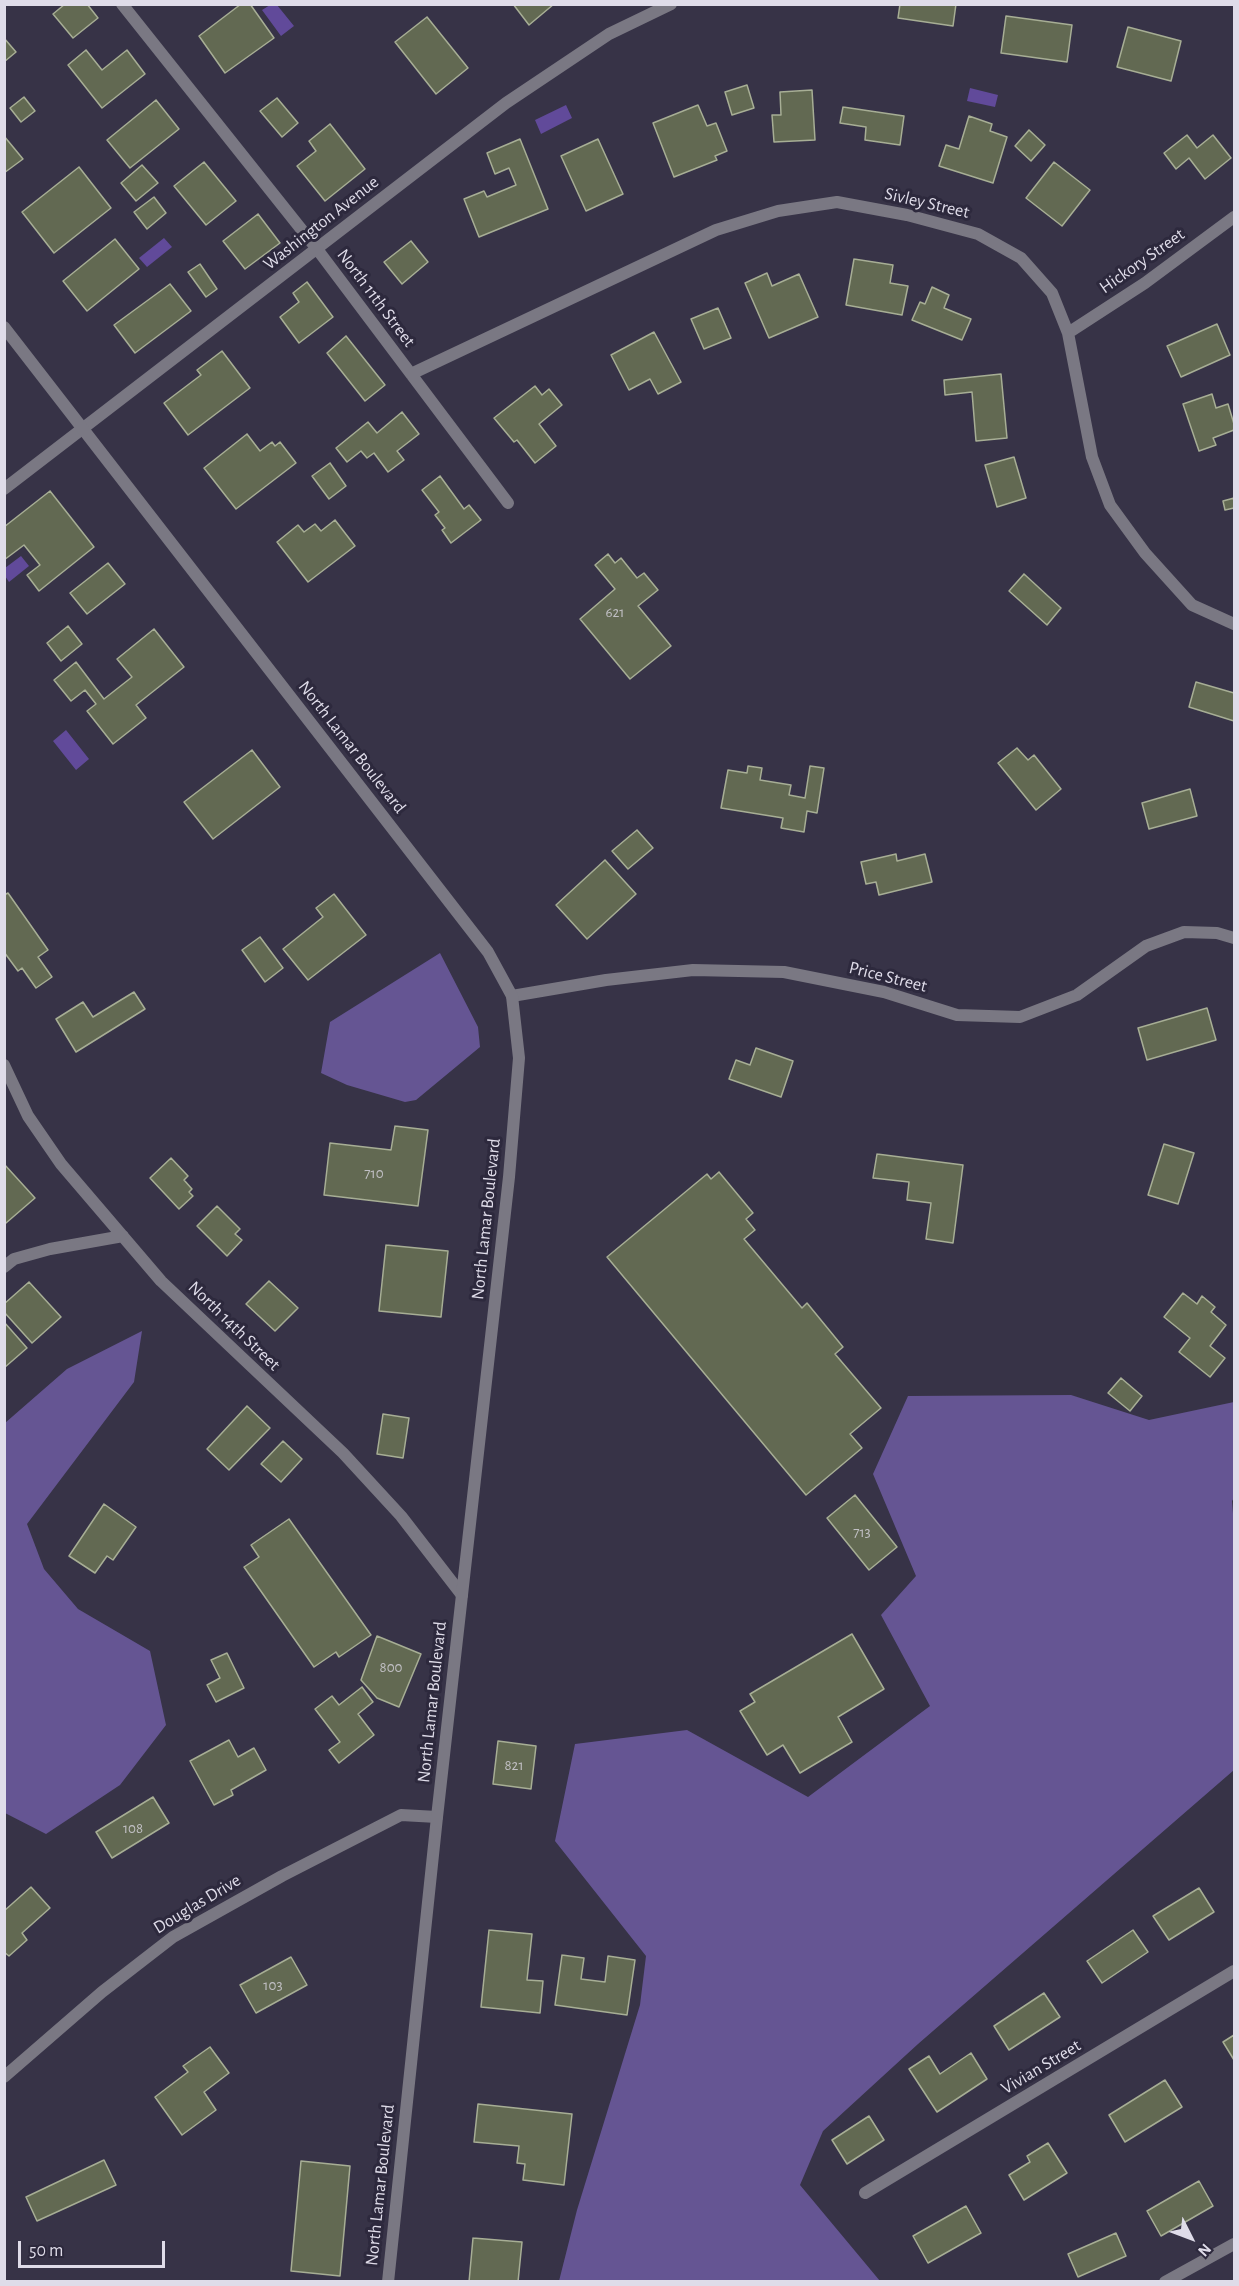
<!DOCTYPE html>
<style>
body{margin:0}
#map{position:relative;width:1239px;height:2286px;overflow:hidden;background:#373347;font-family:"Alegreya Sans",sans-serif}
canvas{display:block}
.frame{position:absolute;inset:0;border:6px solid #dfdce9;pointer-events:none}
.north{position:absolute;left:1161px;top:2208px;width:60px;height:60px;-webkit-text-stroke:4px #2d293d;paint-order:stroke;rotate:132deg;font-size:16px;font-weight:700;line-height:24px;text-align:center;color:#dfdce9}
.north::after{content:'';display:block;margin:auto;width:21px;height:27px;background:#dfdce9;clip-path:polygon(50% 0,100% 100%,50% 72%,0 100%)}
.scale{position:absolute;left:18px;top:2241px;width:147px;height:27px;box-sizing:border-box;border:3px solid #dfdce9;border-top:0;padding-left:8px;font-size:18px;line-height:21px;white-space:nowrap;color:#dfdce9;-webkit-text-stroke:4px #2d293d;paint-order:stroke}
</style>
<div id="map">
<canvas width="1239" height="2286"></canvas>
<div class="frame"></div>
<div class="north">N</div>
<div class="scale">50 m</div>
</div>
<script>
const ctx = document.querySelector('canvas').getContext('2d');
ctx.lineJoin = 'round';
function fill(path, color) {
  ctx.fillStyle = color;
  ctx.fill(path, 'evenodd');
}
function toPath(rows) {
  const path = new Path2D();
  for (const r of rows) {
    path.moveTo(r[0], r[1]);
    for (let i = 2; i < r.length; i += 2) path.lineTo(r[i], r[i + 1]);
  }
  return path;
}
function trace(path, color, width, dash) {
  ctx.strokeStyle = color;
  ctx.lineWidth = width;
  ctx.lineCap = dash ? 'butt' : 'round';
  ctx.setLineDash(dash || []);
  ctx.stroke(path);
}
function write(font, color, halo, rows, align = 'center') {
  ctx.font = font + ' "Alegreya Sans",sans-serif';
  ctx.lineWidth = 6;
  ctx.setLineDash([]);
  ctx.textBaseline = 'middle';
  ctx.strokeStyle = halo;
  ctx.fillStyle = color;
  for (const [text, x, y, turn = 0] of rows) {
    ctx.save();
    ctx.translate(x, y);
    ctx.rotate((+turn || 0) * Math.PI / 180);
    ctx.textAlign = isNaN(turn) ? turn : align;
    if (halo) ctx.strokeText(text, 0, 0);
    ctx.fillText(text, 0, 0);
    ctx.restore();
  }
}
fill(toPath([
 [440,953,478,1027,480,1047,416,1100,405,1102,347,1085,321,1073,330,1022],
 [142,1331,134,1382,27,1524,44,1569,78,1609,150,1651,166,1725,120,1785,46,1834,5,1813,5,1423,67,1369],
 [1071,1395,1149,1420,1234,1402,1234,1498,1232,1501,1234,1526,1234,1770,918,2044,823,2131,800,2185,880,2281,559,2281,577,2210,640,2005,646,1956,555,1841,575,1744,687,1730,808,1797,930,1706,881,1615,916,1576,873,1474,908,1396]
]), '#655593');
fill(toPath([
 [270,5,277,5,294,26,281,36,262,10],
 [970,88,998,95,995,107,967,101],
 [566,105,572,118,541,134,535,120],
 [164,238,172,247,147,267,139,258],
 [21,556,29,566,9,582,5,576,5,568],
 [66,730,89,759,76,770,53,741]
]), '#614a9a');
const building = toPath([
 [65,4,87,4,98,18,73,38,53,14,65,4],
 [241,4,250,4,274,38,225,73,199,36,241,4],
 [513,4,554,4,529,25,513,4],
 [900,4,956,4,953,26,898,18,900,4],
 [1006,16,1072,25,1067,62,1001,53,1006,16],
 [427,17,468,68,436,94,395,42,427,17],
 [1128,27,1181,41,1171,81,1117,67,1128,27],
 [4,38,16,52,4,62,4,38],
 [86,50,102,70,127,50,145,74,102,108,68,65,86,50],
 [747,85,754,108,732,115,725,92,747,85],
 [812,90,815,140,774,142,772,115,781,115,780,92,812,90],
 [24,97,35,111,21,122,10,108,24,97],
 [277,98,298,123,282,137,260,111,277,98],
 [156,100,179,129,130,168,107,140,156,100],
 [698,105,707,126,716,123,727,151,715,156,717,160,674,177,653,123,698,105],
 [843,107,904,116,900,145,865,140,866,127,840,123,843,107],
 [969,116,992,124,990,131,1007,137,993,183,939,166,946,145,959,149,969,116],
 [330,124,365,169,325,201,297,166,316,151,309,141,330,124],
 [1029,130,1045,145,1031,161,1015,146,1029,130],
 [1187,135,1197,148,1213,135,1231,158,1205,179,1189,158,1176,169,1164,153,1187,135],
 [4,136,23,159,4,173,4,136],
 [520,139,548,209,479,237,464,199,484,191,487,197,516,185,509,168,495,174,487,153,520,139],
 [598,139,623,194,586,211,561,156,598,139],
 [204,162,236,201,206,225,174,186,204,162],
 [1054,162,1090,190,1062,226,1026,198,1054,162],
 [142,165,158,183,136,201,121,183,142,165],
 [79,167,111,208,54,253,22,212,79,167],
 [154,197,166,213,147,229,134,212,154,197],
 [258,214,280,243,245,269,223,241,258,214],
 [115,239,139,269,87,311,63,281,115,239],
 [411,241,428,262,402,284,384,262,411,241],
 [854,259,893,265,890,283,908,286,902,315,846,305,854,259],
 [200,264,217,289,206,297,188,272,200,264],
 [767,273,772,286,799,274,818,317,769,338,745,283,767,273],
 [307,282,333,317,299,343,280,317,299,302,293,293,307,282],
 [170,284,191,311,135,353,114,325,170,284],
 [932,287,949,295,944,308,971,319,962,340,912,320,920,302,925,304,932,287],
 [718,308,731,338,704,349,691,319,718,308],
 [1217,324,1230,355,1181,377,1167,346,1217,324],
 [654,332,681,382,658,394,650,379,629,390,611,355,654,332],
 [346,336,385,385,365,401,327,353,346,336],
 [222,351,250,388,188,435,164,403,201,375,197,370,222,351],
 [1001,374,1007,438,976,441,972,392,945,395,944,380,1001,374],
 [535,386,542,395,549,389,562,405,539,424,556,446,535,463,517,440,514,442,494,418,535,386],
 [1212,394,1216,408,1228,404,1234,424,1234,430,1213,438,1216,445,1199,451,1183,404,1212,394],
 [402,412,419,434,397,451,404,460,388,472,374,453,367,458,361,451,347,462,336,448,368,422,377,433,402,412],
 [247,434,260,451,272,442,275,446,280,442,296,463,236,509,204,468,247,434],
 [1014,457,1026,498,997,507,985,465,1014,457],
 [330,463,346,486,329,499,312,476,330,463],
 [440,476,464,509,469,505,481,520,451,543,442,530,445,528,435,515,439,512,422,490,440,476],
 [50,491,94,547,39,591,27,575,40,565,24,545,4,560,4,527,50,491],
 [1234,498,1234,508,1225,510,1223,501,1234,498],
 [335,520,355,546,308,582,277,542,298,525,304,532,315,524,321,531,335,520],
 [608,554,615,563,621,558,637,578,644,573,658,590,638,606,671,646,630,679,580,619,615,589,595,565,608,554],
 [108,563,125,584,87,614,70,593,108,563],
 [1024,574,1061,608,1047,625,1009,591,1024,574],
 [68,626,82,644,61,661,47,643,68,626],
 [154,629,184,667,136,705,146,718,113,744,87,711,96,704,85,690,71,701,54,680,76,662,104,699,132,677,117,659,154,629],
 [1196,682,1234,693,1234,721,1189,707,1196,682],
 [1017,748,1028,760,1034,755,1061,789,1036,810,998,763,1017,748],
 [252,750,280,787,213,839,184,802,252,750],
 [748,766,762,768,760,780,791,785,789,795,805,798,810,766,824,768,817,813,807,811,804,832,781,828,783,818,721,808,728,770,747,773,748,766],
 [1190,789,1197,816,1149,829,1142,803,1190,789],
 [637,830,653,848,628,869,612,851,637,830],
 [896,854,897,861,925,854,932,882,879,895,876,882,866,884,861,862,896,854],
 [605,860,636,894,587,939,556,905,605,860],
 [8,893,48,950,38,957,52,977,36,988,22,968,18,971,4,952,4,895,8,893],
 [334,894,366,935,308,980,283,949,323,917,316,908,334,894],
 [260,937,283,968,265,982,242,950,260,937],
 [134,992,145,1009,76,1052,56,1019,83,1002,93,1017,134,992],
 [1207,1008,1216,1040,1147,1060,1138,1028,1207,1008],
 [756,1048,793,1061,781,1097,729,1079,736,1060,750,1065,756,1048],
 [395,1126,428,1130,418,1206,324,1195,330,1143,391,1150,395,1126],
 [1164,1144,1194,1153,1178,1204,1148,1195,1164,1144],
 [877,1154,963,1165,953,1243,926,1239,931,1203,907,1200,909,1182,873,1178,877,1154],
 [171,1158,188,1176,184,1180,192,1189,189,1192,193,1196,179,1209,150,1178,171,1158],
 [4,1164,35,1198,6,1223,4,1222,4,1164],
 [719,1172,753,1213,746,1219,755,1230,744,1239,802,1308,807,1303,843,1347,835,1354,881,1408,850,1434,862,1448,806,1495,607,1257,707,1174,711,1179,719,1172],
 [217,1206,240,1229,235,1234,242,1240,227,1256,197,1226,217,1206],
 [386,1245,448,1251,441,1317,379,1311,386,1245],
 [269,1281,298,1308,275,1331,246,1304,269,1281],
 [29,1282,61,1317,32,1343,4,1312,4,1304,29,1282],
 [1183,1293,1197,1304,1202,1296,1215,1307,1211,1312,1226,1325,1210,1346,1225,1358,1210,1377,1179,1352,1190,1338,1164,1317,1183,1293],
 [4,1322,27,1348,4,1368,4,1322],
 [1121,1378,1142,1396,1130,1411,1108,1393,1121,1378],
 [247,1406,270,1428,229,1470,207,1449,247,1406],
 [383,1414,409,1418,403,1458,377,1454,383,1414],
 [283,1441,302,1459,281,1482,261,1464,283,1441],
 [855,1495,897,1547,869,1570,827,1518,855,1495],
 [104,1504,136,1527,113,1560,107,1556,95,1573,69,1556,104,1504],
 [289,1519,371,1635,339,1657,336,1652,314,1667,244,1567,259,1557,251,1545,289,1519],
 [852,1634,884,1689,838,1717,852,1742,800,1773,783,1745,767,1755,740,1711,755,1702,750,1694,852,1634],
 [377,1636,421,1654,399,1707,377,1698,361,1680,377,1636],
 [227,1653,244,1688,216,1702,207,1685,220,1678,211,1660,227,1653],
 [362,1687,373,1702,358,1714,374,1735,339,1763,329,1750,340,1742,315,1709,332,1696,339,1705,362,1687],
 [229,1740,238,1757,254,1748,266,1770,231,1790,233,1795,214,1805,190,1761,229,1740],
 [498,1741,536,1746,531,1789,493,1784,498,1741],
 [153,1797,169,1823,112,1858,96,1832,153,1797],
 [31,1887,50,1908,22,1933,27,1940,9,1956,4,1952,4,1911,31,1887],
 [1199,1888,1214,1912,1169,1940,1153,1916,1199,1888],
 [489,1930,532,1934,527,1980,543,1981,540,2013,481,2007,489,1930],
 [1133,1930,1148,1952,1102,1983,1087,1961,1133,1930],
 [562,1955,584,1958,581,1979,605,1982,608,1956,635,1960,627,2015,555,2005,562,1955],
 [291,1957,307,1985,256,2013,240,1985,291,1957],
 [1044,1993,1060,2017,1009,2050,994,2026,1044,1993],
 [1234,2035,1234,2060,1223,2042,1234,2035],
 [210,2047,229,2073,204,2092,216,2110,182,2135,155,2097,188,2072,183,2066,210,2047],
 [971,2053,987,2079,937,2112,909,2069,929,2056,940,2074,971,2053],
 [1165,2080,1182,2107,1125,2142,1109,2115,1165,2080],
 [478,2104,572,2114,564,2185,523,2180,525,2164,517,2163,519,2146,474,2142,478,2104],
 [869,2116,884,2140,847,2164,832,2140,869,2116],
 [1048,2143,1067,2173,1024,2200,1009,2175,1030,2162,1027,2156,1048,2143],
 [104,2160,116,2185,37,2221,26,2197,104,2160],
 [301,2161,350,2166,340,2276,291,2271,301,2161],
 [1199,2181,1213,2206,1161,2236,1147,2211,1199,2181],
 [966,2206,981,2233,928,2263,913,2236,966,2206],
 [1116,2233,1126,2256,1078,2277,1068,2254,1116,2233],
 [473,2238,522,2242,518,2282,469,2282,473,2238]
]);
fill(building, '#626952');
trace(building, '#a7ae95', 1.5);
trace(toPath([
 [122,4,317,249,508,503],
 [1068,333,1145,283,1234,217],
 [411,374,716,230,778,211,837,202,907,215,978,234,1021,258,1052,293,1068,333,1092,457,1110,505,1145,553,1192,605,1234,624],
 [4,489,506,103,609,34,671,4],
 [512,996,606,980,693,970,784,972,884,992,957,1015,1020,1017,1077,995,1146,946,1184,932,1217,933,1234,938],
 [4,1065,28,1116,61,1164,161,1281,343,1453,401,1516,462,1595],
 [4,1267,14,1259,50,1249,123,1236],
 [4,2077,102,1992,173,1937,282,1876,401,1815,437,1817],
 [865,2193,1234,1971],
 [1165,2282,1234,2244]
]), '#7a7883', 12);
trace(toPath([
 [4,327,488,952,512,996,519,1058,509,1177,437,1817,388,2282]
]), '#7a7883', 12);
write('15px', '#c0bfc3', null, [
 ["621",615,612],
 ["710",374,1173],
 ["713",862,1532],
 ["800",391,1667],
 ["821",514,1765],
 ["108",133,1828],
 ["103",273,1985]
]);
write('18px', '#dfdce9', '#2d293d', [
 ["Sivley Street",927,203,13],
 ["Washington Avenue",321,223,-38],
 ["Hickory Street",1142,261,-35],
 ["North 11th Street",376,298,53],
 ["North Lamar Boulevard",352,747,52],
 ["Price Street",888,977,14],
 ["North Lamar Boulevard",486,1219,-84],
 ["North 14th Street",234,1326,44],
 ["North Lamar Boulevard",432,1702,-84],
 ["Douglas Drive",197,1904,-31],
 ["Vivian Street",1041,2067,-31],
 ["North Lamar Boulevard",380,2185,-84]
]);
</script>
